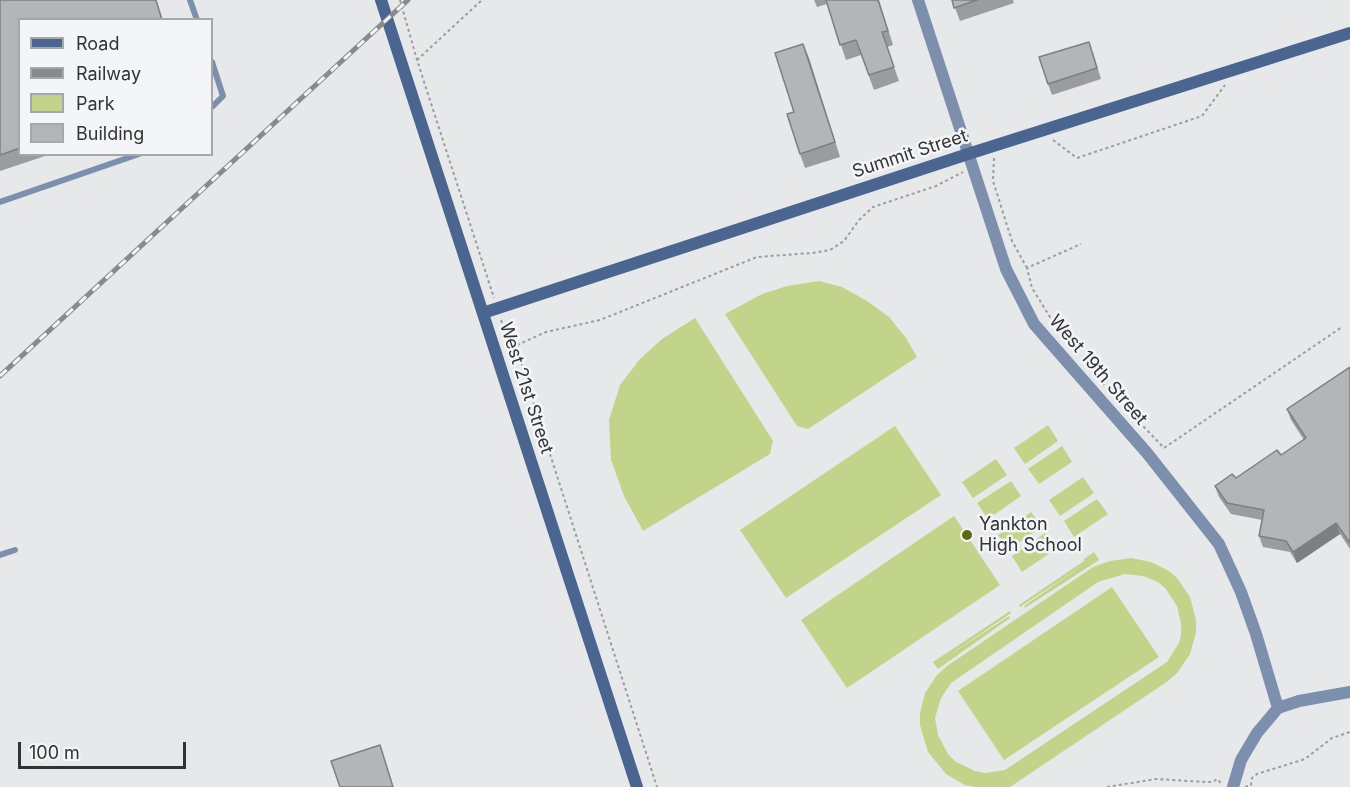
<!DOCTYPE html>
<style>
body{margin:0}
#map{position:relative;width:1350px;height:787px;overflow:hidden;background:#e6e8ea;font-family:Inter,sans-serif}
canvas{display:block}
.legend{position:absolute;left:18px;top:18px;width:195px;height:138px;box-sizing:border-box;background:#f3f5f8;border:2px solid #a6a7aa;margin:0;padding:8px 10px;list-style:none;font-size:18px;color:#333334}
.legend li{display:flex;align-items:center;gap:12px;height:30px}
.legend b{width:30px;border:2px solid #a6a7aa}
.scale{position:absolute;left:18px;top:742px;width:168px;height:27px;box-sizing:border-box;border:3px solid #333334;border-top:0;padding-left:8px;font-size:18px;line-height:21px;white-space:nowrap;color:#333334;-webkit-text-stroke:4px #f3f5f8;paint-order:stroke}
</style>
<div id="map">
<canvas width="1350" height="787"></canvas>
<ul class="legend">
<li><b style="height:8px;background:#496590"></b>Road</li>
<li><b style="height:8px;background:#898a8c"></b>Railway</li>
<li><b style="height:16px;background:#c2d489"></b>Park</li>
<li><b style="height:16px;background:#b3b5b8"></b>Building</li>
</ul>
<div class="scale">100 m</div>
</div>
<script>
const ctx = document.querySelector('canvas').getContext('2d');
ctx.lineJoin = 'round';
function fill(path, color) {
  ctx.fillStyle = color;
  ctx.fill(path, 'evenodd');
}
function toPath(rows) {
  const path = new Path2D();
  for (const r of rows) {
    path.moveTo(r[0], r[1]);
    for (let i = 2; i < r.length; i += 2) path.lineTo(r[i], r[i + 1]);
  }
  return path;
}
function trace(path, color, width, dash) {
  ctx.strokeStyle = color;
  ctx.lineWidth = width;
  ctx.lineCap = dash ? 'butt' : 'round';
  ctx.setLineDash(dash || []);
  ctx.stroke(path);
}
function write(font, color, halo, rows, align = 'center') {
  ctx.font = font + ' Inter,sans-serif';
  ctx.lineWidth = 5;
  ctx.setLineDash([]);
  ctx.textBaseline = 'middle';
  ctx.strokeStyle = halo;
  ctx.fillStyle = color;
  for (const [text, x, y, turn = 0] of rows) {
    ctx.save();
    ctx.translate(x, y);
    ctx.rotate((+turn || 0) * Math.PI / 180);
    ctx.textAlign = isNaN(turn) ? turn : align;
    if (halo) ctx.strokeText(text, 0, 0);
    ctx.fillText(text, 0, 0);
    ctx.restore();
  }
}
fill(toPath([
 [819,281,842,287,867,301,889,317,906,338,917,357,808,429,797,426,725,314,762,294,787,286],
 [695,318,773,441,770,454,643,531,624,496,611,460,609,420,620,385,640,359,662,339],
 [1048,425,1058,441,1025,464,1014,448],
 [895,426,941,495,786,598,740,530],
 [1062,446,1072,462,1039,484,1028,469],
 [996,459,1007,475,973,498,962,482],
 [1083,477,1094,493,1060,516,1049,500],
 [1011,481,1021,496,988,519,977,503],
 [1097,499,1108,514,1074,537,1064,521],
 [1031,512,1042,527,1008,550,998,535],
 [954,516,1000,585,847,688,801,620],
 [1045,533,1056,549,1022,572,1012,556],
 [1094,552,1099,560,1025,608,1024,606,1086,563,1020,607,1019,605,1084,561,1084,559],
 [1131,558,1151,562,1169,571,1177,578,1190,597,1196,620,1196,632,1190,654,1177,673,1168,681,1010,787,975,787,965,785,946,774,928,752,920,725,920,713,925,693,937,675,947,666,1093,567,1110,561],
 [1125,574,1143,576,1158,582,1166,589,1177,606,1181,624,1181,635,1179,643,1167,662,1005,770,985,773,975,771,956,762,948,754,938,735,935,718,941,698,951,683,1098,582],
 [1112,587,1159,657,1004,760,958,691],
 [1010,611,1011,613,945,658,1009,616,1010,618,938,669,933,662]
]), '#c2d489');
trace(toPath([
 [400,0,417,60,494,298],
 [417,60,482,0],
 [1053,140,1077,158,1202,116,1225,85],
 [994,158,993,181,1012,241,1027,268],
 [501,320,506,333,517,345,523,370,657,787],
 [1063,338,1032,288,1027,268,1081,244],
 [517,345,546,332,600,320,757,257,812,253,830,250,844,241,859,220,873,207,936,186,963,172],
 [1102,383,1164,448,1342,327],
 [1107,787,1156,779,1206,782,1213,782,1217,779,1222,784],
 [1245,787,1251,785,1252,778,1257,774,1305,759,1332,738,1350,732]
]), '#9b9c9e', 2, [3, 3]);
trace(toPath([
 [190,0,197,20],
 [212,62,223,96,212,107],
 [0,202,139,154],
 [0,555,15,550]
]), '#7c90ae', 6);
trace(toPath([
 [918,0,1006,269,1034,324,1147,453,1219,544,1241,592,1256,634,1278,708],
 [1233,787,1241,760,1257,733,1278,708,1299,701,1350,692]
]), '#7c90ae', 12);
trace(toPath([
 [381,0,637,787],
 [483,313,968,154,1350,33]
]), '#496590', 12);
const rail = toPath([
 [0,376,408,0]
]);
trace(rail, '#898a8c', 5);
trace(rail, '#f3f5f8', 3, [9]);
fill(toPath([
 [0,0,156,0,163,20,20,20,20,154,51,154,0,171],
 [814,0,879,0,893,45,887,47,899,81,874,90,861,55,846,60,827,4,817,7],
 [952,0,1013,0,1014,3,960,21],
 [803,44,840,157,805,168,800,154,794,112],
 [1093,53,1101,79,1052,95,1048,84],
 [1350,367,1350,549,1340,534,1297,563,1290,552,1263,547,1259,536,1262,520,1231,514,1219,497,1215,486,1236,478,1281,455,1304,440,1291,420,1287,409]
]), '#9a9c9e');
fill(toPath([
 [803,44,809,58,840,157,835,142],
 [1336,523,1340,534,1297,563,1293,552]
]), '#7d7f81');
const building = toPath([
 [0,0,156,0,162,20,20,20,20,148,0,155,0,0],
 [826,0,878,0,888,31,882,32,894,67,869,75,856,40,840,45,826,0],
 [952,0,977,0,954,8,952,0],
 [1089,42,1097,68,1048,84,1039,57,1089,42],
 [803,44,835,142,800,154,787,114,794,112,775,53,803,44],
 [1350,367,1350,543,1336,523,1293,552,1286,541,1259,536,1264,510,1227,503,1215,486,1232,474,1236,478,1277,450,1281,455,1306,438,1287,409,1350,367],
 [380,745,393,787,340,787,331,761,380,745]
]);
fill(building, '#b3b5b8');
trace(building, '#7d7f81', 1.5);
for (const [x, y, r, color] of [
 [967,535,6,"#5b6a14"]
]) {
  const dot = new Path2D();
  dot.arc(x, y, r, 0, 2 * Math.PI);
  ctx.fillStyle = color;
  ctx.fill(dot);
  trace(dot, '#f3f5f8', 2);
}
write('18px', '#333334', '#f3f5f8', [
 ["Summit Street",910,154,-18],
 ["West 19th Street",1098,370,49],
 ["West 21st Street",526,388,72]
]);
write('18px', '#333334', '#f3f5f8', [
 ["Yankton",979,525],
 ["High School",979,546]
], 'left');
</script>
